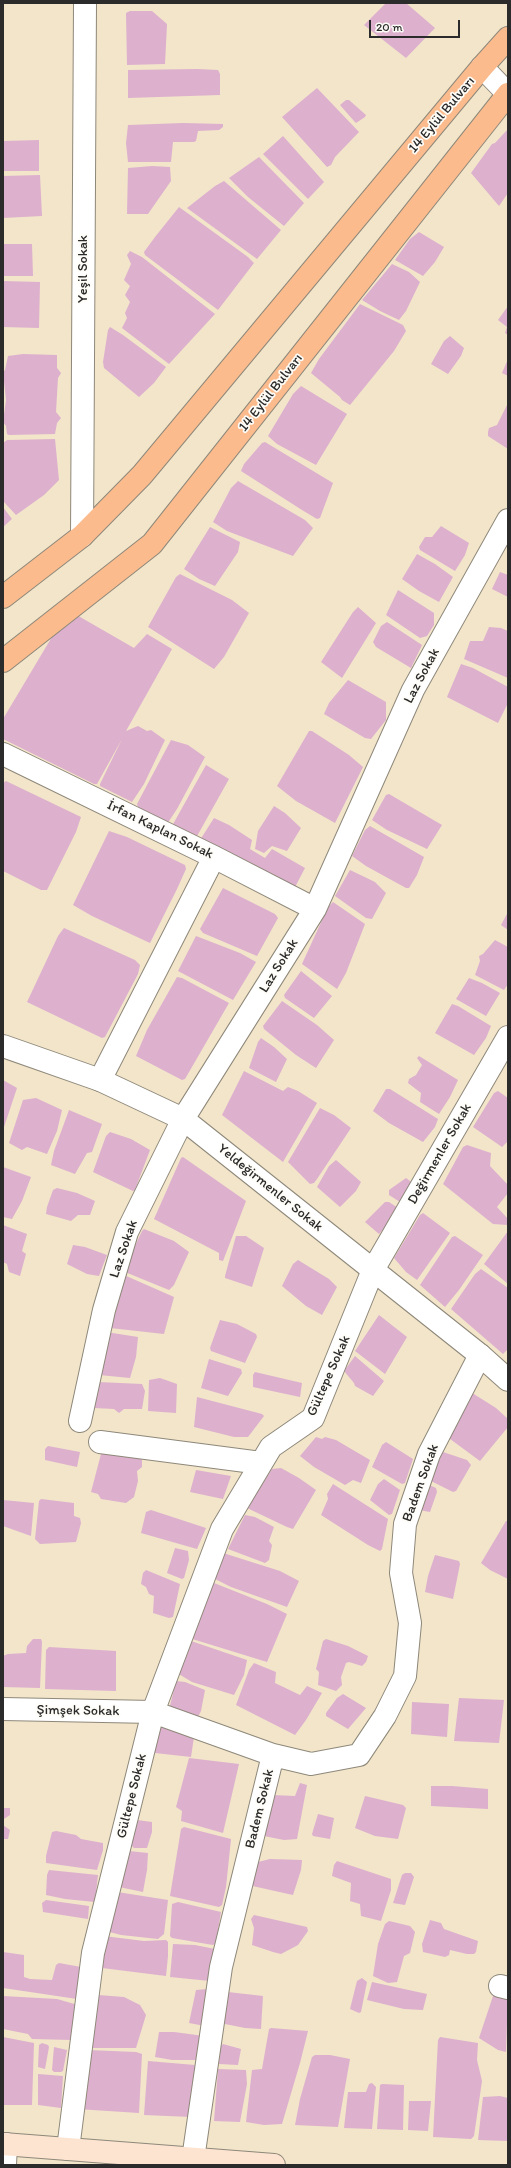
<!DOCTYPE html>
<meta charset="utf-8">
<style>
body{margin:0}
#map{position:relative;width:511px;height:2168px;overflow:hidden;background:#f2e5ca;font-family:Itim,sans-serif}
canvas{display:block}
.frame{position:absolute;inset:0;border:4px solid #2b2b2b;pointer-events:none}
.scale{position:absolute;left:369px;top:20px;width:91px;height:18px;box-sizing:border-box;border:2px solid #2b2b2b;border-top:0;padding-left:5px;font-size:12px;line-height:14px;white-space:nowrap;color:#2b2b2b;-webkit-text-stroke:3px #fdfcf7;paint-order:stroke}
</style>
<div id="map">
<canvas width="511" height="2168"></canvas>
<div class="frame"></div>
<div class="scale">20 m</div>
</div>
<script>
const ctx = document.querySelector('canvas').getContext('2d');
ctx.lineJoin = 'round';
function fill(path, color) {
  ctx.fillStyle = color;
  ctx.fill(path, 'evenodd');
}
function toPath(rows) {
  const path = new Path2D();
  for (const r of rows) {
    path.moveTo(r[0], r[1]);
    for (let i = 2; i < r.length; i += 2) path.lineTo(r[i], r[i + 1]);
  }
  return path;
}
function trace(path, color, width, dash) {
  ctx.strokeStyle = color;
  ctx.lineWidth = width;
  ctx.lineCap = dash ? 'butt' : 'round';
  ctx.setLineDash(dash || []);
  ctx.stroke(path);
}
function write(font, color, halo, rows, align = 'center') {
  ctx.font = font + ' Itim,sans-serif';
  ctx.lineWidth = 3.5;
  ctx.setLineDash([]);
  ctx.textBaseline = 'middle';
  ctx.strokeStyle = halo;
  ctx.fillStyle = color;
  for (const [text, x, y, turn = 0] of rows) {
    ctx.save();
    ctx.translate(x, y);
    ctx.rotate((+turn || 0) * Math.PI / 180);
    ctx.textAlign = isNaN(turn) ? turn : align;
    if (halo) ctx.strokeText(text, 0, 0);
    ctx.fillText(text, 0, 0);
    ctx.restore();
  }
}
fill(toPath([
 [386,3,406,3,435,28,406,58,364,25],
 [130,11,152,11,167,24,165,64,127,65,126,13],
 [197,69,218,70,220,74,220,95,128,98,128,70],
 [317,88,359,132,335,157,331,165,327,167,282,117],
 [346,100,349,100,366,115,365,117,356,123,354,121,340,105],
 [183,123,223,124,223,127,219,130,198,131,196,141,194,142,173,142,171,162,128,162,126,143,128,125],
 [508,129,508,193,499,206,471,173,492,144,495,143],
 [283,136,324,182,308,199,263,154],
 [39,140,39,171,3,171,3,141],
 [259,157,304,203,284,226,248,197,229,178],
 [152,166,170,167,171,181,148,214,127,214,128,168],
 [40,175,42,216,3,218,3,176],
 [224,181,281,230,257,259,187,208,215,186],
 [179,207,248,257,254,263,218,310,145,255,144,252,155,237],
 [419,232,444,247,435,262,423,276,395,260,410,239],
 [3,244,32,244,33,276,3,276],
 [130,251,142,257,215,314,169,364,122,328,127,318,125,313,130,302,125,295,130,286,124,280,131,264,127,255],
 [392,264,409,272,420,282,406,311,399,320,380,311,362,300],
 [3,281,40,282,39,328,3,327],
 [360,304,403,325,406,331,394,351,350,405,342,400,340,397,311,373,319,359],
 [508,306,508,335,505,333,507,327,498,320],
 [110,327,123,335,166,367,154,383,139,397,104,368,103,362,108,330],
 [450,336,464,348,461,356,448,374,431,364,444,341],
 [23,354,57,355,57,368,61,373,58,378,56,412,61,418,57,423,55,434,9,435,7,434,6,426,3,422,6,400,3,372,5,370,8,356],
 [508,359,508,376,502,373],
 [301,386,347,414,316,465,277,444,268,436,293,394],
 [508,403,508,449,488,436,488,432,489,428,497,425],
 [55,439,59,480,44,495,16,515,3,501,3,443,7,440],
 [265,442,333,483,320,518,317,519,302,510,241,471,244,464,262,443],
 [238,481,305,520,313,528,293,556,227,531,213,522,231,488],
 [3,507,12,519,3,527],
 [441,526,469,543,465,555,455,571,420,550,419,547,425,537,432,537],
 [210,527,240,542,238,552,215,586,199,579,184,569],
 [417,554,435,564,453,577,439,602,419,591,402,579],
 [500,572,508,575,508,597,492,589],
 [180,574,232,600,249,613,224,657,214,669,148,627,176,577],
 [398,590,434,613,434,625,427,636,420,638,386,615],
 [358,607,376,623,342,678,321,662,353,612],
 [68,610,134,648,147,634,172,649,126,731,138,726,147,731,151,730,165,740,144,784,132,802,100,786,100,784,122,739,97,784,94,784,3,739,3,719],
 [387,622,422,645,411,668,376,647,373,642,381,626],
 [489,627,501,628,508,631,508,678,464,659,470,641,483,641],
 [461,664,473,668,508,687,507,705,498,723,447,697],
 [348,680,386,702,386,720,371,739,365,738,324,714,329,703],
 [309,731,312,731,349,755,363,767,335,823,296,801,277,786],
 [171,740,188,745,205,757,177,809,167,824,138,807,137,804],
 [206,765,229,779,196,838,172,826],
 [6,781,81,817,76,832,47,890,41,890,3,871,3,783],
 [389,794,442,825,427,849,387,830,372,820,386,795],
 [274,806,285,813,301,828,287,851,272,846,264,853,255,849,258,831],
 [214,818,229,825,252,840,250,849,265,858,272,849,305,868,293,891,200,840],
 [370,826,424,857,417,875,409,888,406,888,366,866,352,856,365,830],
 [109,831,127,837,185,865,186,869,177,889,150,943,92,916,73,905],
 [350,870,375,882,386,893,372,919,366,918,335,896],
 [223,888,275,914,278,918,257,956,203,933,200,929],
 [333,902,365,924,346,973,337,989,302,964,328,907],
 [508,912,508,930,501,925],
 [64,928,135,960,140,965,138,974,105,1037,102,1038,27,1002,58,936],
 [196,936,240,953,256,962,233,1000,178,971],
 [495,940,508,947,508,984,504,990,475,975,480,961,479,956,483,954],
 [301,971,332,996,314,1018,285,998,284,995],
 [177,977,182,978,229,1003,185,1079,182,1080,136,1056,147,1030],
 [469,978,482,983,500,993,486,1016,456,999],
 [282,1001,317,1025,334,1040,316,1068,296,1055,264,1029,263,1026],
 [452,1004,458,1006,491,1026,486,1038,474,1055,435,1033],
 [261,1038,274,1047,287,1059,276,1082,249,1068,258,1042],
 [419,1056,458,1080,450,1097,439,1114,420,1102,421,1093,408,1083,409,1079,416,1075,422,1065,417,1058],
 [244,1071,283,1091,288,1087,298,1091,317,1103,283,1162,222,1115],
 [3,1080,17,1088,3,1130],
 [386,1089,390,1089,438,1119,435,1127,423,1142,389,1123,373,1111],
 [498,1091,508,1098,508,1141,502,1147,473,1127,494,1093],
 [36,1098,62,1110,57,1131,47,1154,27,1147,22,1150,9,1143,23,1100],
 [320,1108,334,1115,351,1128,317,1179,314,1183,310,1184,288,1162],
 [69,1110,102,1124,92,1152,87,1153,75,1174,51,1165,54,1151],
 [110,1132,131,1139,150,1150,135,1190,133,1191,93,1172,106,1136],
 [467,1145,491,1153,490,1166,508,1185,508,1193,497,1207,508,1219,508,1225,493,1224,443,1184,463,1147],
 [183,1157,246,1201,223,1261,219,1260,219,1253,154,1219,181,1158],
 [336,1160,361,1182,356,1191,340,1207,317,1187,329,1166],
 [3,1167,31,1177,22,1201,12,1219,3,1217],
 [406,1178,414,1184,400,1202,389,1195,389,1190],
 [57,1188,77,1193,95,1201,90,1215,78,1215,71,1221,46,1214,47,1207,53,1190],
 [385,1202,389,1202,398,1208,394,1217,379,1234,365,1222],
 [423,1213,450,1233,417,1280,406,1272,394,1258,420,1215],
 [3,1225,27,1234,22,1251,26,1254,20,1276,9,1272,7,1264,3,1262],
 [144,1229,174,1241,189,1252,174,1285,169,1290,125,1272,124,1269,142,1231],
 [508,1231,508,1284,484,1264],
 [236,1236,246,1236,264,1248,252,1287,225,1278,225,1276],
 [455,1236,483,1255,459,1290,445,1307,420,1285,452,1237],
 [73,1245,85,1247,107,1255,99,1276,87,1274,67,1264],
 [298,1260,329,1279,337,1287,322,1315,306,1306,282,1286,293,1264],
 [481,1269,508,1288,508,1349,503,1354,451,1309,475,1274],
 [124,1275,174,1297,164,1334,110,1328],
 [379,1315,407,1337,385,1374,355,1351],
 [220,1320,237,1324,256,1334,257,1337,245,1363,211,1351,210,1348],
 [106,1332,138,1337,136,1357,130,1378,99,1375],
 [355,1356,384,1381,373,1396,355,1386,354,1383,344,1371],
 [209,1359,241,1369,242,1373,228,1396,201,1388],
 [255,1372,302,1383,300,1397,253,1387,253,1375],
 [160,1378,177,1384,176,1413,148,1411,149,1380],
 [98,1382,142,1384,145,1391,142,1409,124,1409,119,1413,114,1409,94,1408],
 [469,1391,496,1408,508,1419,508,1427,480,1461,446,1436],
 [197,1397,262,1414,264,1416,248,1437,234,1437,194,1427],
 [316,1437,322,1439,325,1437,336,1440,370,1460,361,1483,353,1480,345,1485,314,1467,300,1456],
 [386,1442,413,1459,405,1483,402,1484,372,1467,382,1445],
 [48,1446,80,1452,77,1467,45,1460,45,1449],
 [440,1451,467,1460,471,1465,456,1491,453,1492,429,1480],
 [104,1452,141,1458,142,1460,142,1467,137,1471,138,1481,134,1497,126,1503,101,1499,98,1494,91,1492,101,1454],
 [281,1468,299,1478,316,1490,293,1529,287,1527,247,1508,272,1469],
 [196,1470,231,1476,223,1499,190,1492],
 [384,1479,400,1490,392,1514,389,1515,370,1500,378,1484],
 [333,1484,388,1519,382,1549,380,1551,368,1545,321,1515,328,1499,327,1494],
 [427,1484,436,1488,437,1492,430,1512,419,1510],
 [41,1499,74,1503,74,1516,80,1518,81,1523,76,1542,40,1544,35,1539,39,1501],
 [3,1500,34,1503,31,1536,3,1526],
 [151,1510,206,1528,197,1549,141,1533,146,1512],
 [245,1515,255,1517,274,1527,269,1541,272,1545,269,1560,265,1563,228,1549],
 [506,1521,508,1521,508,1579,490,1570,481,1563],
 [175,1548,188,1551,189,1560,184,1578,182,1579,167,1573],
 [220,1552,280,1571,299,1581,287,1607,231,1587,211,1577],
 [435,1555,459,1561,460,1564,453,1599,425,1592,428,1576],
 [146,1570,180,1584,173,1617,169,1618,153,1613,154,1596,149,1594,146,1587,141,1584,143,1573],
 [209,1581,267,1604,287,1614,267,1662,189,1638],
 [33,1639,41,1639,42,1642,40,1688,3,1687,3,1656,8,1654,26,1653,27,1646],
 [326,1639,348,1646,368,1656,366,1662,362,1666,349,1662,346,1663,341,1677,342,1685,336,1691,318,1685,319,1672,316,1669,323,1641],
 [191,1641,247,1660,244,1675,234,1695,192,1682,177,1673],
 [49,1647,116,1651,116,1691,45,1689,46,1650],
 [254,1663,276,1672,275,1683,300,1695,307,1686,322,1693,306,1720,295,1735,236,1705,249,1670],
 [176,1681,185,1682,205,1690,201,1711,195,1723,168,1714],
 [343,1694,366,1708,348,1729,326,1716,326,1713,337,1698],
 [459,1698,504,1700,499,1743,454,1741],
 [412,1702,449,1704,447,1737,411,1734],
 [165,1723,195,1730,191,1757,155,1753,154,1750,160,1729],
 [189,1758,239,1764,223,1833,181,1821,182,1811,176,1807],
 [300,1783,307,1785,297,1839,284,1840,264,1836,272,1795,295,1796],
 [431,1786,452,1786,488,1789,488,1809,431,1806],
 [365,1796,403,1805,406,1808,398,1839,375,1836,355,1828],
 [3,1808,10,1808,10,1815,4,1819,4,1822],
 [318,1814,334,1818,330,1839,313,1836,312,1834],
 [137,1820,152,1822,152,1832,147,1848,134,1848,131,1845],
 [3,1825,10,1830,8,1839,3,1839],
 [184,1827,231,1839,226,1887,222,1905,219,1907,170,1896,181,1829],
 [56,1831,76,1835,81,1839,103,1843,103,1850,97,1870,46,1863,46,1856,52,1832],
 [129,1851,148,1853,147,1870,143,1892,119,1887],
 [270,1859,302,1860,301,1870,293,1895,248,1885,258,1862],
 [337,1861,391,1879,391,1890,381,1921,361,1916,360,1904,350,1901,351,1883,332,1876,334,1865],
 [49,1870,98,1875,95,1902,65,1899,46,1895,47,1875],
 [405,1873,411,1873,414,1877,405,1905,393,1903,402,1875],
 [111,1891,168,1900,164,1934,158,1939,121,1935,102,1930],
 [46,1900,89,1906,88,1919,43,1912,42,1903],
 [178,1902,221,1912,216,1943,213,1945,172,1938,170,1936,172,1904],
 [254,1915,307,1927,308,1931,298,1945,281,1954,273,1952,252,1945,254,1928,251,1919],
 [430,1920,441,1923,444,1929,478,1941,476,1952,474,1954,467,1954,450,1950,449,1955,445,1957,423,1952,422,1944],
 [389,1921,410,1926,415,1932,410,1953,404,1956,397,1982,388,1983,373,1976,378,1944,385,1924],
 [104,1936,144,1941,166,1940,168,1942,168,1956,166,1976,94,1967],
 [173,1944,195,1945,215,1949,210,1981,170,1977],
 [3,1952,24,1955,24,1977,30,1979,52,1980,56,1965,59,1963,81,1967,77,1999,3,1988],
 [362,1978,367,1982,361,2012,359,2013,350,2009,357,1981],
 [372,1982,427,1994,423,2010,404,2009,367,2000],
 [208,1989,205,2026,189,2023,196,1990],
 [228,1992,263,1996,261,2029,245,2028,225,2024,224,2011],
 [497,1992,508,1995,506,2052,498,2050,479,2038,493,1996],
 [98,1995,124,1997,140,2005,146,2015,136,2048,92,2048],
 [3,1996,57,1999,78,2005,71,2040,32,2039,28,2034,3,2029],
 [271,2028,308,2031,300,2063,282,2124,264,2125,246,2122,252,2070,262,2069,269,2029],
 [159,2032,174,2032,204,2036,203,2060,172,2060,155,2057],
 [3,2037,34,2043,32,2105,3,2105],
 [440,2037,478,2043,477,2060,482,2081,474,2136,471,2139,433,2137,438,2040],
 [42,2043,48,2045,49,2047,45,2069,38,2067,39,2045],
 [223,2044,241,2049,238,2065,219,2064,220,2047],
 [54,2047,67,2050,63,2071,61,2072,54,2072,52,2070],
 [88,2050,136,2052,142,2054,139,2113,77,2109],
 [315,2055,330,2055,350,2059,338,2127,295,2125,300,2099,312,2057],
 [148,2061,195,2065,191,2117,144,2115],
 [218,2069,246,2070,247,2084,240,2122,214,2121],
 [38,2074,63,2076,61,2108,38,2105],
 [372,2083,376,2087,372,2129,344,2128,348,2092,366,2092,369,2084],
 [382,2084,404,2085,403,2130,377,2129,380,2085],
 [500,2096,508,2098,508,2141,478,2140,483,2097],
 [409,2101,431,2101,428,2131,408,2130]
]), '#ddb0ce');
const minor = toPath([
 [82,536,85,3],
 [3,754,214,857,315,909],
 [100,1080,214,857],
 [80,1421,104,1310,127,1232,183,1119,315,909,413,690,508,520],
 [100,1442,261,1463],
 [3,1709,153,1712,273,1755],
 [500,1986,508,1988],
 [68,2149,93,1953,153,1712,222,1529,271,1447,313,1418,373,1270,508,1037],
 [193,2159,221,1967,273,1755,311,1764,359,1755,385,1716,405,1676,410,1623,401,1573,405,1524,429,1454,480,1355],
 [5,2165,6,2144]
]);
const tertiary = toPath([
 [482,67,508,94],
 [3,1046,100,1080,183,1119,480,1355,508,1380]
]);
const secondary = toPath([
 [3,2144,274,2165]
]);
const primary = toPath([
 [3,597,82,536,142,475,482,67,508,38],
 [3,661,152,544,508,94]
]);
trace(minor, '#8e887a', 24);
trace(tertiary, '#8e887a', 24);
trace(secondary, '#8e887a', 24);
trace(primary, '#8e887a', 24);
trace(minor, '#fff', 22);
trace(tertiary, '#fff', 22);
trace(secondary, '#fde4d1', 22);
trace(primary, '#fbbb8d', 22);
write('14px', '#2b2b2b', '#fdfcf7', [
 ["14 Eylül Bulvarı",442,115,-50],
 ["Yeşil Sokak",83,269,-90],
 ["14 Eylül Bulvarı",271,393,-52],
 ["Laz Sokak",422,676,-62],
 ["İrfan Kaplan Sokak",160,830,26],
 ["Laz Sokak",279,966,-58],
 ["Değirmenler Sokak",440,1154,-60],
 ["Yeldeğirmenler Sokak",270,1188,39],
 ["Laz Sokak",124,1249,-71],
 ["Gültepe Sokak",329,1376,-66],
 ["Badem Sokak",421,1483,-70],
 ["Şimşek Sokak",78,1711,1],
 ["Gültepe Sokak",132,1796,-76],
 ["Badem Sokak",260,1809,-76]
]);
</script>
